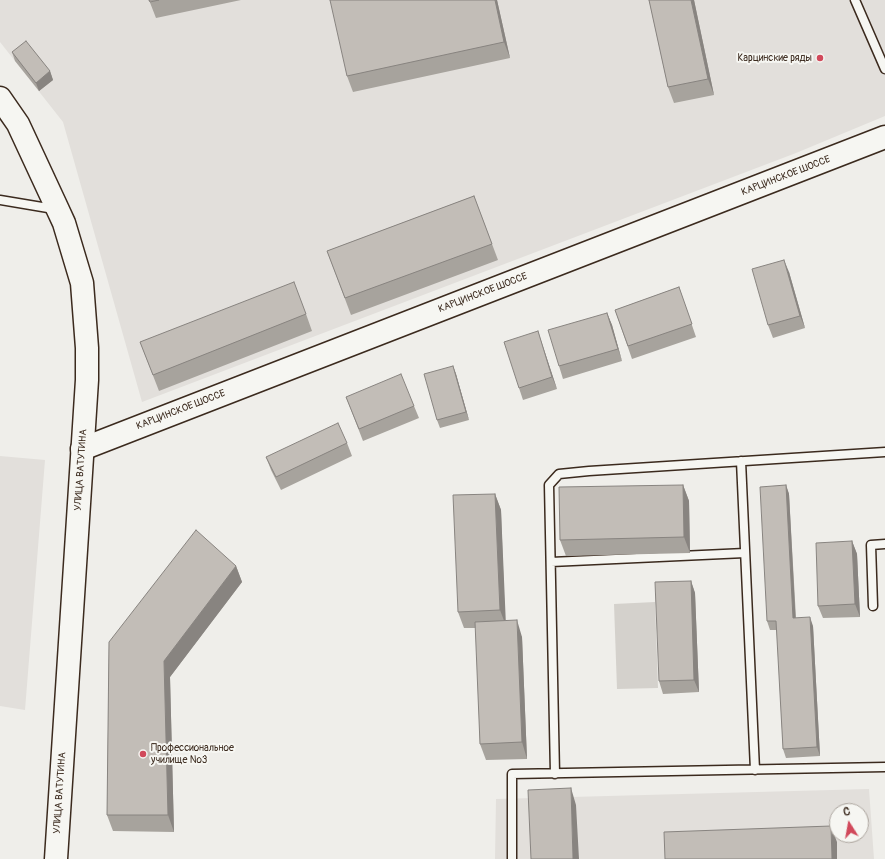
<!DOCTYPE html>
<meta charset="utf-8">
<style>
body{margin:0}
#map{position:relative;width:885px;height:859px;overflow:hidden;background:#efeeea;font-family:Pangolin,sans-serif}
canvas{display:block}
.north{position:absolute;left:829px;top:803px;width:40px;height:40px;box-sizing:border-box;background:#f6f6f2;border:1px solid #aba49d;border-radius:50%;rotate:349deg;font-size:11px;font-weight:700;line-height:16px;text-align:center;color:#3b2a1e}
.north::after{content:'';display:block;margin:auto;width:14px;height:18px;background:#d1495b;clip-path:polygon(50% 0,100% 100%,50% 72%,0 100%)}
</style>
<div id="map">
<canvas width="885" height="859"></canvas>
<div class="north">С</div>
</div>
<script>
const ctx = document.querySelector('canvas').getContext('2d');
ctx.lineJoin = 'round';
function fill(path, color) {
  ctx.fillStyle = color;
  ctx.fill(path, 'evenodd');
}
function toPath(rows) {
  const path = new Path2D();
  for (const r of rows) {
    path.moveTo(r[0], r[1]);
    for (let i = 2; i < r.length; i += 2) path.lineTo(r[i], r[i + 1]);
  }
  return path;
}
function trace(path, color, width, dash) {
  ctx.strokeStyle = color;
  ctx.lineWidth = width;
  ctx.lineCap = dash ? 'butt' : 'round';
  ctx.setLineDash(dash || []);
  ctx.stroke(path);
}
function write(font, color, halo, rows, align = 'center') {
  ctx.font = font + ' Pangolin,sans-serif';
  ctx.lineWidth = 4;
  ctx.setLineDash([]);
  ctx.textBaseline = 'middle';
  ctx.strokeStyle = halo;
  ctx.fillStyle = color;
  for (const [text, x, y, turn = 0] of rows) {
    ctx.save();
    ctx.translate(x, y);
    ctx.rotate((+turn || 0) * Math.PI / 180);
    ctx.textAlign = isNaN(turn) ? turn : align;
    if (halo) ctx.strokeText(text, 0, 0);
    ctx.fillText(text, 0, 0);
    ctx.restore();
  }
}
fill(toPath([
 [0,0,885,0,885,116,796,153,142,402,63,122,0,42],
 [0,456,45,460,25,710,0,706],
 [869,789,874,859,495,859,496,799],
 [837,811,861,811,861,835,837,835]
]), '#e2dfdb');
fill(toPath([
 [655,602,658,688,617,689,614,604]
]), '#d4d1cc');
const lane = toPath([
 [855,0,885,69],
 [0,200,54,209],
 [741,461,755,770],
 [551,562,745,553],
 [873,606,871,545,885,544],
 [555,774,549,485,559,474,589,471,885,452],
 [512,859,512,774,885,767]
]);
const secondary = toPath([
 [82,449,885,137]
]);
const primary = toPath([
 [0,98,18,124,58,210,64,223,82,283,87,348,87,380,56,859]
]);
trace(lane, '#3b2a1e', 11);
trace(secondary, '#3b2a1e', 25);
trace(primary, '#3b2a1e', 25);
trace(lane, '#f6f6f2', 8);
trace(secondary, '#f6f6f2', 22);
trace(primary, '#f6f6f2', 22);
fill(toPath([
 [149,0,241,0,156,18],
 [497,0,510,58,353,92,347,76],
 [649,0,694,0,714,95,674,103,668,87],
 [12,52,50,71,53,80,39,91,15,61],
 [474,196,498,260,351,315,327,251],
 [789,272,805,328,773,338,768,325],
 [679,287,696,337,632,359,615,310],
 [607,313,612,325,622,361,563,379,559,366],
 [306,314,312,331,159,391,140,342],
 [538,331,557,389,523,400,519,388],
 [453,366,456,374,469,420,440,428,437,420],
 [346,397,414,406,419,418,363,441],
 [347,443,352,456,281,490,271,470,266,457],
 [683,485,689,501,690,553,566,556,560,540],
 [786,485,789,494,796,618,813,626,820,756,786,758,783,749,777,630,770,630,767,621],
 [495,494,501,510,505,621,522,637,527,759,486,760,480,744,476,628,464,628,458,612],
 [852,541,857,554,860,617,823,618,818,606],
 [236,566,242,582,170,677,174,832,113,831,107,815,109,642],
 [691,581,695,593,699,692,663,694,659,681]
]), '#a7a39d');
fill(toPath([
 [495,0,497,0,510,58,504,42],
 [691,0,694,0,714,95,708,79],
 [50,71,53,80,39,91,36,83],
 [784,260,789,272,805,328,800,316],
 [607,313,612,325,622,361,618,349],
 [538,331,542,344,557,389,552,377],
 [453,366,456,374,469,420,466,412],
 [683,485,689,501,690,553,684,537],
 [786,485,789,494,796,627,793,618],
 [495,494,501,510,506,626,500,610],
 [852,541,857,554,860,617,855,604],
 [236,566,242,582,170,677,174,832,168,815,164,661],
 [691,581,695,593,699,692,694,680],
 [810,617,813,626,820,756,817,747],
 [517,620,522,637,527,759,522,742],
 [571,788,576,805,579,859,573,859],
 [831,826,837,842,837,859,832,859]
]), '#888480');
const building = toPath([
 [149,0,159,0,150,2,149,0],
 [330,0,495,0,504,42,347,76,330,0],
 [649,0,691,0,708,79,668,87,649,0],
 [26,41,50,71,36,83,12,52,26,41],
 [474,196,492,244,345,298,327,251,474,196],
 [784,260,800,316,768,325,752,269,784,260],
 [294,282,306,314,153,375,140,342,294,282],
 [679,287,692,324,628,346,615,310,679,287],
 [607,313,618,349,559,366,548,330,607,313],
 [538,331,552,377,519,388,504,342,538,331],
 [453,366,466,412,437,420,424,374,453,366],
 [401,374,414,406,359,429,346,397,401,374],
 [338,423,347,443,276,477,266,457,338,423],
 [683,485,684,537,560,540,559,487,683,485],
 [786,485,793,618,810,617,817,747,783,749,776,621,767,621,760,487,786,485],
 [495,494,500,610,458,612,453,495,495,494],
 [196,530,236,566,164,661,168,815,107,815,109,642,196,530],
 [852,541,855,604,818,606,816,543,852,541],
 [691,581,694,680,659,681,655,582,691,581],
 [517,620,522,742,480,744,475,622,517,620],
 [571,788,573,859,531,859,528,790,571,788],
 [831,826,832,859,665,859,664,832,831,826]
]);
fill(building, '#c2bdb7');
trace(building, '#888480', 1);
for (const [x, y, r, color] of [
 [820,58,4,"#d1495b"],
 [143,754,4,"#d1495b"]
]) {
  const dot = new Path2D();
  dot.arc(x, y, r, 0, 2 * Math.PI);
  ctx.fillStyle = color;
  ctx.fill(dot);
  trace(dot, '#f6f6f2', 1.5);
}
write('10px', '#3b2a1e', '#f6f6f2', [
 ["Карцинские ряды",812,58],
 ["Профессиональное",151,748,"left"],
 ["училище №3",151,760,"left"]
], 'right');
write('10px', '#3b2a1e', '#f6f6f2', [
 ["КАРЦИНСКОЕ ШОССЕ",786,176,-21],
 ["КАРЦИНСКОЕ ШОССЕ",483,293,-21],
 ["КАРЦИНСКОЕ ШОССЕ",181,410,-21],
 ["УЛИЦА ВАТУТИНА",81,470,-86],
 ["УЛИЦА ВАТУТИНА",60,793,-86]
]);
</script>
